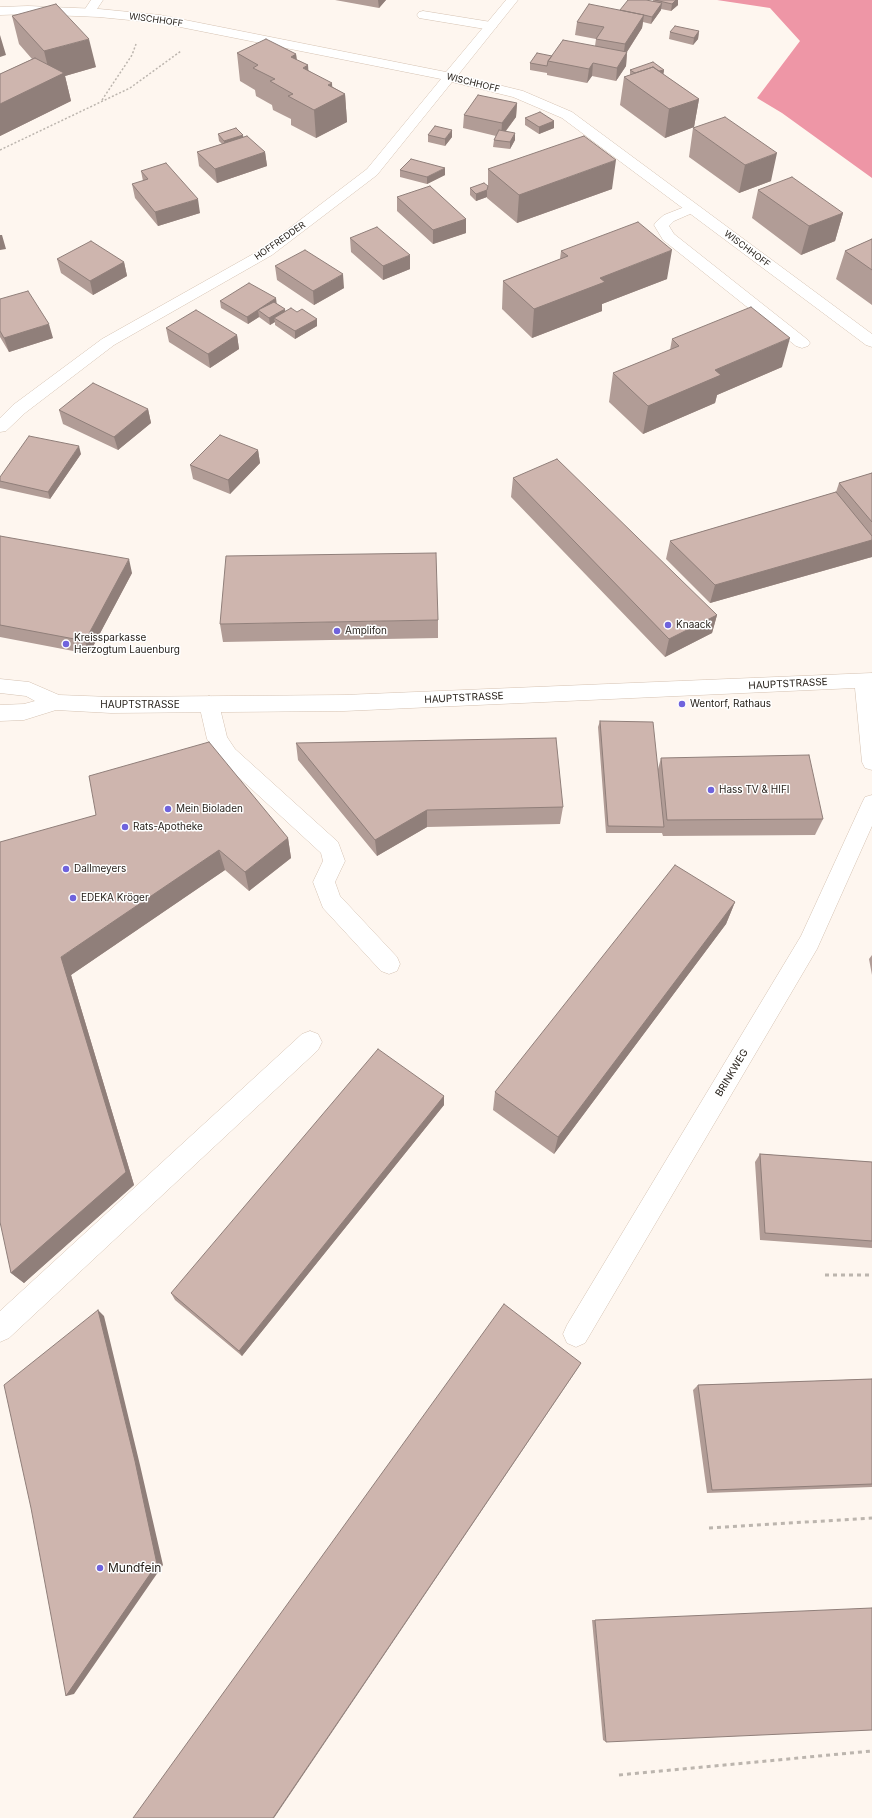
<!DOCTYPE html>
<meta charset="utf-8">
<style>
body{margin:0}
canvas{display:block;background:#fef6ef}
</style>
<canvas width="872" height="1818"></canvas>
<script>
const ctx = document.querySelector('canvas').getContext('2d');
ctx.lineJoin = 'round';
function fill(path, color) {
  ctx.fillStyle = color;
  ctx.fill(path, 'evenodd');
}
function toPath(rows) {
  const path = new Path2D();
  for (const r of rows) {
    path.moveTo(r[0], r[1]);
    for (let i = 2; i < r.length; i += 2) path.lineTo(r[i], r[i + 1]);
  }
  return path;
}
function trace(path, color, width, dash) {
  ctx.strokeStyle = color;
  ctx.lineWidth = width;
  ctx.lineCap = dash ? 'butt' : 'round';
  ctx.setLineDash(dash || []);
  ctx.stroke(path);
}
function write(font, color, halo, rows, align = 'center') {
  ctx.font = font + ' Inter,sans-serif';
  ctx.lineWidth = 3;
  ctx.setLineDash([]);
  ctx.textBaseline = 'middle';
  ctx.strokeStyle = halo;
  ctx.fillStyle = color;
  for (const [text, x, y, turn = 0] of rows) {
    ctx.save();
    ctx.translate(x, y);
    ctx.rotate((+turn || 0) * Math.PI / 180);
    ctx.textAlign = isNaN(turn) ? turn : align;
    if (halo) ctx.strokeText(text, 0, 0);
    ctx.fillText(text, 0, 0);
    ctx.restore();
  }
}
fill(toPath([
 [717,0,872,0,872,178,782,113,757,98,800,41,770,8]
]), '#ee96a6');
const service = toPath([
 [91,0,103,0,93,15,85,15,83,12,91,0],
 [423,11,491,22,495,23,497,26,495,29,491,30,419,18,417,15,419,12,423,11],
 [692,204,697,205,699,208,697,211,674,221,669,226,674,234,808,340,810,343,808,346,802,348,796,346,663,240,654,225,656,222,664,215,692,204],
 [209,696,216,699,219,704,227,737,235,749,338,842,345,861,335,882,340,896,397,957,400,964,397,971,389,974,381,971,323,908,313,882,323,861,321,853,221,761,207,739,199,704,202,699,209,696],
 [310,1031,318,1034,322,1042,318,1050,9,1338,0,1342,0,1311,302,1034,310,1031]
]);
const minor = toPath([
 [506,0,518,0,458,75,523,91,572,112,872,334,872,347,866,345,562,118,513,97,452,82,377,175,272,255,114,345,25,413,6,431,0,432,0,418,13,405,102,339,262,249,367,169,441,79,160,23,99,17,28,14,0,15,0,7,28,6,99,9,160,15,446,72,506,0],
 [872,673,872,770,865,768,862,762,855,688,344,711,111,713,56,710,24,720,0,721,0,705,24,704,35,701,26,696,0,693,0,679,29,682,59,695,111,697,344,695,872,673],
 [872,795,872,826,817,949,585,1343,576,1347,567,1343,563,1334,567,1325,801,936,862,803,865,797,872,795]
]);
trace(service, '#d5c2b2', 1);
trace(minor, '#d5c2b2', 1);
trace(toPath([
 [102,100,132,55,136,44],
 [0,150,130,88,181,51]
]), '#bcb5ae', 1.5, [2, 2]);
trace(toPath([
 [825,1275,872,1275],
 [709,1528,872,1518],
 [619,1775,872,1751]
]), '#bcb5ae', 3, [4, 4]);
fill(service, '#fff');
fill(minor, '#fff');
fill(toPath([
 [335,0,386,0,379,8],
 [653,0,678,0,678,5,671,11,661,9,661,10,651,24,643,22,642,28,627,52,626,66,616,81,592,76,587,83,547,75,547,72,547,73,530,70,530,63,552,56,595,46,596,39,575,35,577,22,653,1],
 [12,16,96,67,65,76,71,101,0,136,0,74,32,59,19,44],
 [699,31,698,39,693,45,669,39,670,32],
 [237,53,296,54,297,60,308,65,308,70,333,87,345,94,347,122,316,138,291,125,291,119,273,110,272,105,256,96,255,90,240,81],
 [630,70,664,70,663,74,699,99,694,127,665,138,620,105,624,77,630,75],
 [517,103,516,117,506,131,515,140,510,149,493,147,494,140,496,136,463,128,464,115],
 [525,118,554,121,554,128,539,134,525,125],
 [693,128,771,181,739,193,689,157],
 [218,134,244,137,265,152,267,166,217,183,199,166,197,152,222,144,219,141],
 [428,135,452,137,445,146,428,142],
 [488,169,612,189,517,223,487,198,487,197,476,201,470,195,470,188,488,186],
 [400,170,445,175,427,184,400,177],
 [141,171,200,213,158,226,135,198,132,184,143,181],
 [758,190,843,213,835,241,801,255,752,218],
 [397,197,466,219,466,233,433,244,397,211],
 [350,238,410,269,383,280,351,252],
 [872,239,872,305,836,279,845,251],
 [561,251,667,279,602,304,602,311,532,338,502,309,503,281,560,259],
 [57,259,124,262,127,276,93,295,61,273],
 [275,266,344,288,314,305,277,280],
 [0,299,53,338,9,352,0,337],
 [220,301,276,303,285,312,297,312,317,319,317,326,295,339,275,325,275,322,270,325,259,317,248,324,221,308],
 [166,328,237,335,239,349,210,368,169,342],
 [672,339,782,367,717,395,715,403,643,434,609,402,613,373,670,350],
 [148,409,151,423,118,450,63,424,59,410],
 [258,450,260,463,230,494,193,479,190,465],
 [81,454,50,499,0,488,0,477],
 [872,473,872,557,710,603,666,559,670,541,836,492,839,483],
 [513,478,717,615,712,633,665,657,511,497],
 [0,536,132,573,89,654,0,637],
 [438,620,438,638,223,642,220,624],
 [600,721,658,769,661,758,823,819,815,835,663,836,662,833,606,833,598,727],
 [296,743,563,807,560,824,427,827,377,856,298,760],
 [96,815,288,838,291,858,249,891,225,870,71,975,134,1185,24,1283,11,1273],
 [735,902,726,924,554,1154,493,1110,495,1092],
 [872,955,872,975,869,959],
 [444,1096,444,1105,242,1356,175,1300,171,1293],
 [760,1154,872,1162,872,1248,760,1240,755,1162],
 [872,1379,872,1487,707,1493,693,1390,698,1385],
 [592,1620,595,1620,606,1742,603,1740]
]), '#b19c96');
fill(toPath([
 [378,0,386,0,379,8],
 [676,0,678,0,678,5,671,11,672,4],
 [662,3,661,10,651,24,652,17],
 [644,15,642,28,623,58,625,44],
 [699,31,698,39,693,45,694,38],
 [0,35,6,55,0,57],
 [89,39,96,67,65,76,71,101,0,136,0,104,51,79,44,51],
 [627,52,626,66,616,81,617,68],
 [296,54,299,83,291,57],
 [593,63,592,76,587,83,589,69],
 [308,65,310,93,303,68],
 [664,70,663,77,641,78],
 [332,83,333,100,345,94,347,122,316,138,314,110,328,85],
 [699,99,694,127,665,138,669,109],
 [517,103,516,117,501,137,502,123],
 [554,121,554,128,539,134,539,127],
 [452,130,452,137,445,146,445,139],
 [515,133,515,140,510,149,510,142],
 [243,135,244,142,225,148,224,141],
 [265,152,267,166,217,183,215,169],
 [777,153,771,181,739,193,745,165],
 [616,160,612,189,517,223,519,195],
 [445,168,445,175,427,184,427,177],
 [487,190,487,197,476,201,476,194],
 [198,199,200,213,158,226,155,212],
 [843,213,835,241,801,255,809,226],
 [466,219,466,233,433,244,433,230],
 [0,235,2,235,6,249,0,250],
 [672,250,667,279,602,304,602,311,532,338,534,309,600,278],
 [410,255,410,269,383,280,383,266],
 [124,262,127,276,93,295,90,281],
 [343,274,344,288,314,305,313,291],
 [276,298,277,306,258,310,259,317,248,324,247,317],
 [285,309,286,316,274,318,275,322,270,325,269,318],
 [317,319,317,326,295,339,295,331],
 [49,324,53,338,9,352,4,338],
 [237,335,239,349,210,368,208,354],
 [790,338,782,367,717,395,715,403,643,434,648,406,715,370],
 [148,409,151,423,118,450,114,437],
 [79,446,81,454,50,499,48,492],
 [258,450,260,463,230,494,228,480],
 [872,540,872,548,868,558,710,603,715,585],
 [872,548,872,557,868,558],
 [129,559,132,573,89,654,85,641],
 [717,615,712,633,665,657,669,639],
 [427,810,427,827,377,856,375,840],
 [288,838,291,858,249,891,245,872],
 [219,850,225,870,71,975,134,1185,24,1283,11,1273,61,957],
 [735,902,726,924,554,1154,558,1137],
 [444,1096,444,1105,242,1356,239,1351],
 [98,1310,104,1316,140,1465,163,1565,74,1694,66,1696],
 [581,1363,578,1368,274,1818,273,1818]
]), '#907f7a');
const building = toPath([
 [628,0,646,0,662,3,652,17,644,15,620,10,628,0],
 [655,0,676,0,672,4,655,0],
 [56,4,89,39,44,51,12,16,56,4],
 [589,4,644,15,625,44,596,39,604,27,577,22,589,4],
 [675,26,699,31,694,38,670,32,675,26],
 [266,39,296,54,291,57,308,65,303,68,332,83,328,85,345,94,314,110,288,96,293,94,270,81,275,79,253,68,258,65,237,53,266,39],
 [563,40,627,52,617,68,593,63,589,69,548,61,563,40],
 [537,53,552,56,548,61,547,66,530,63,537,53],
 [35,58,64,73,0,104,0,74,35,58],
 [653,62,664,70,659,71,653,67,635,73,630,70,653,62],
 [653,67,699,99,669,109,624,77,653,67],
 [478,95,517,103,502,123,464,115,478,95],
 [540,112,554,121,539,127,525,118,540,112],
 [725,117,777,153,745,165,693,128,725,117],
 [435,126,452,130,445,139,428,135,435,126],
 [236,128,243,135,224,141,218,134,236,128],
 [499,130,515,133,510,142,494,140,499,130],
 [247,136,265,152,215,169,197,152,247,136],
 [584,136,616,160,519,195,488,169,584,136],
 [411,159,445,168,427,177,400,170,411,159],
 [166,163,198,199,155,212,132,184,148,179,141,171,166,163],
 [792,177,843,213,809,226,758,190,792,177],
 [484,183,488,186,487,190,476,194,470,188,484,183],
 [430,186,466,219,433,230,397,197,430,186],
 [638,222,672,250,600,278,605,282,534,309,503,281,568,256,561,251,638,222],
 [377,227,410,255,383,266,350,238,377,227],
 [872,239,872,270,845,251,872,239],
 [91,241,124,262,90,281,57,259,91,241],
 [305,250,343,274,313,291,275,266,305,250],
 [249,283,276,298,247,317,220,301,249,283],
 [28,291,49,324,4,338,0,331,0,299,28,291],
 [274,302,285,309,269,318,258,310,274,302],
 [751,307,790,338,715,370,721,375,648,406,613,373,679,346,672,339,751,307],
 [291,308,297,312,302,309,317,319,295,331,274,318,291,308],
 [196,310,237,335,208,354,166,328,196,310],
 [93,383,148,409,114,437,59,410,93,383],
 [220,435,258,450,228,480,190,465,220,435],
 [29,436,79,446,48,492,0,481,0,477,29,436],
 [557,459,717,615,669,639,513,478,557,459],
 [872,473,872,522,839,483,872,473],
 [836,492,872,536,872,540,715,585,670,541,836,492],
 [0,536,129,559,85,641,0,625,0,536],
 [436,553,438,620,220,624,226,556,436,553],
 [600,721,653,722,664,827,608,826,600,721],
 [556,738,563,807,427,810,375,840,296,743,556,738],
 [209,742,288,838,245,872,219,850,61,957,126,1172,11,1273,0,1222,0,842,96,815,89,776,209,742],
 [809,755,823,819,667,820,661,758,809,755],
 [675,865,735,902,558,1137,495,1092,675,865],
 [378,1049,444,1096,239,1351,171,1293,378,1049],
 [760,1154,872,1162,872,1241,765,1233,760,1154],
 [504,1304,581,1363,273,1818,133,1818,504,1304],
 [98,1310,135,1461,157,1564,66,1696,31,1508,4,1385,98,1310],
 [872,1379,872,1484,712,1490,698,1385,872,1379],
 [872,1608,872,1730,606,1742,595,1620,872,1608]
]);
fill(building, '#ceb5ae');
trace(building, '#907f7a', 1);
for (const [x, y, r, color] of [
 [668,625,4,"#6f63dd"],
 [337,631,4,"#6f63dd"],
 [66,644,4,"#6f63dd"],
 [682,704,4,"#6f63dd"],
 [711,790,4,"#6f63dd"],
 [168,809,4,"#6f63dd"],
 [125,827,4,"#6f63dd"],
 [66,869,4,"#6f63dd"],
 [73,898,4,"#6f63dd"],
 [100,1568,4,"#6f63dd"]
]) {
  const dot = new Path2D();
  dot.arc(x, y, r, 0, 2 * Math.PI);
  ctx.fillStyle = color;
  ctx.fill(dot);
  trace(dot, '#fff', 1.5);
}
write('9px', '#28221c', '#fff', [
 ["WISCHHOFF",156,20,8],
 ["WISCHHOFF",473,83,14],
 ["HOFFREDDER",280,241,-35],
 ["WISCHHOFF",747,249,37]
]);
write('10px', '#28221c', '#fff', [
 ["Knaack",676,625],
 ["Amplifon",345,631],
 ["Kreissparkasse",74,638],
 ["Herzogtum Lauenburg",74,650],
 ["Wentorf, Rathaus",690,704],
 ["Hass TV & HIFI",719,790],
 ["Mein Bioladen",176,809],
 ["Rats-Apotheke",133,827],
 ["Dallmeyers",74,869],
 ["EDEKA Kröger",81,898]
], 'left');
write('10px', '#28221c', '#fff', [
 ["HAUPTSTRASSE",788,684,-3],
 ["HAUPTSTRASSE",464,698,-3],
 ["HAUPTSTRASSE",140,705],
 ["BRINKWEG",732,1073,-59]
]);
write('12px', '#28221c', '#fff', [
 ["Mundfein",108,1568]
], 'left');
</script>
